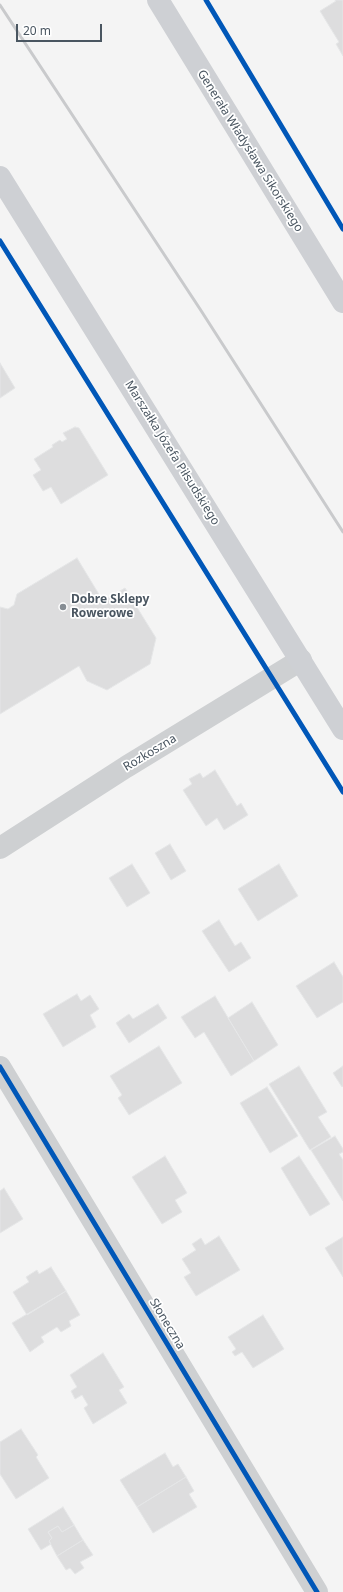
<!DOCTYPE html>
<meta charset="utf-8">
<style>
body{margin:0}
#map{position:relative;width:343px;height:1592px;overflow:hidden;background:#f4f4f4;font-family:"Noto Sans",sans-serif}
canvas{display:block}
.scale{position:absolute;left:16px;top:24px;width:86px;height:18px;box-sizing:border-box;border:2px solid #4a5661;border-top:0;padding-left:5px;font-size:12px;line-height:14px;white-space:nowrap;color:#4a5661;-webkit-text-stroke:3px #fff;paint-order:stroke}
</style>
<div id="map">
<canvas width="343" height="1592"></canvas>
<div class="scale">20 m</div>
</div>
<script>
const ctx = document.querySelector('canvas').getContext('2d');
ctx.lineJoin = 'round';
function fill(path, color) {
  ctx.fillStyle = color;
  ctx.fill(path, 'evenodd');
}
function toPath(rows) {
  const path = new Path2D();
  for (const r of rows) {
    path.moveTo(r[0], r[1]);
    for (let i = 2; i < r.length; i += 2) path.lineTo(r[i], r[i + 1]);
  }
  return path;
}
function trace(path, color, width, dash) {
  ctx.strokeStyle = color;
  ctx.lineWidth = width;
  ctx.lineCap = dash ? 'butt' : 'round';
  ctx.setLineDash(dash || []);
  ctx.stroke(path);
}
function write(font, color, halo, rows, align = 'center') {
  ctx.font = font + ' "Noto Sans",sans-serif';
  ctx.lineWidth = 3.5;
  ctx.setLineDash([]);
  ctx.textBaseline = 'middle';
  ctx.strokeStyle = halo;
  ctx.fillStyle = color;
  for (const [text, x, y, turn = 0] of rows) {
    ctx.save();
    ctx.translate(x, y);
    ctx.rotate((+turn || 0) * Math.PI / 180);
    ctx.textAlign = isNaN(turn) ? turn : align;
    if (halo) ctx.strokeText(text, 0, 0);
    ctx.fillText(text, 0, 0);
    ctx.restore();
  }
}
const building = toPath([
 [335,0,343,0,343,56,336,44,339,42,320,11,336,1,335,0],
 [0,363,15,388,0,398,0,363],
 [75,427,79,428,108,475,61,504,51,487,43,491,33,475,41,470,34,459,53,447,52,445,60,440,62,442,67,439,63,433,75,427],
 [77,558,103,601,125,588,156,638,150,664,107,690,87,681,79,666,0,714,0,607,8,609,14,605,17,594,77,558],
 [215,770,237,806,241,803,248,815,224,830,217,818,206,826,183,790,192,784,189,779,200,773,203,778,215,770],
 [170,844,186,871,171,880,155,853,170,844],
 [132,864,150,893,127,907,109,878,132,864],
 [279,864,298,896,258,921,238,889,279,864],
 [219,920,235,946,241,942,251,958,229,972,202,931,219,920],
 [334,962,343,977,343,1002,317,1018,296,986,334,962],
 [77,994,81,1001,90,995,99,1009,90,1015,96,1027,63,1047,43,1014,77,994],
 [215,996,254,1061,231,1076,204,1032,195,1038,181,1017,215,996],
 [252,1002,278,1045,254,1061,228,1018,252,1002],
 [158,1004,167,1018,129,1043,116,1023,129,1014,133,1019,158,1004],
 [159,1046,182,1083,129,1115,118,1098,122,1095,110,1076,159,1046],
 [299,1066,327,1112,318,1117,331,1137,310,1150,269,1084,299,1066],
 [343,1066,343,1086,342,1087,333,1073,343,1066],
 [267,1087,298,1136,270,1153,240,1103,267,1087],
 [335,1136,343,1149,343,1152,339,1154,343,1160,343,1201,311,1150,335,1136],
 [165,1156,187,1193,175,1200,182,1212,162,1224,132,1177,165,1156],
 [299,1156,330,1204,310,1216,281,1168,299,1156],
 [4,1188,23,1219,0,1233,0,1191,4,1188],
 [219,1236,240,1270,196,1296,184,1277,191,1273,182,1259,196,1250,192,1244,201,1238,205,1245,219,1236],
 [343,1237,343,1277,325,1248,343,1237],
 [51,1267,66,1291,27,1315,13,1292,29,1282,26,1277,37,1270,39,1274,51,1267],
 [66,1291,80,1315,69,1321,71,1326,61,1332,57,1327,41,1337,44,1342,30,1352,12,1323,66,1291],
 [263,1315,284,1349,253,1368,242,1352,235,1356,232,1352,236,1349,228,1337,263,1315],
 [103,1353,124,1387,119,1390,127,1403,93,1424,84,1408,88,1405,82,1395,75,1399,71,1391,77,1387,70,1375,103,1353],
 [21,1429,38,1455,36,1457,49,1478,16,1499,0,1474,0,1442,21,1429],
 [165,1453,173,1467,178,1464,186,1477,137,1507,120,1480,165,1453],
 [186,1477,194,1491,189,1494,197,1507,153,1533,137,1507,186,1477],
 [63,1507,74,1525,62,1532,58,1526,48,1532,52,1538,49,1541,51,1544,41,1550,28,1529,63,1507],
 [74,1525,83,1540,57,1556,49,1541,52,1538,48,1532,58,1526,62,1532,74,1525],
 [83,1540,93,1555,80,1562,84,1568,75,1574,70,1568,66,1570,57,1556,83,1540]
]);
fill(building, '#ddddde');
trace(building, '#e5e6e7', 1);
trace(toPath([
 [0,848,126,767,301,660],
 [0,1067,317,1592]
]), '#ced0d2', 22);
trace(toPath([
 [158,0,343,302],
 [0,177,343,729]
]), '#ced0d4', 22);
trace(toPath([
 [0,5,200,309,343,532]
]), '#c9cacc', 3);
trace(toPath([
 [206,0,343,229],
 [0,241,343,792],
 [0,1067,317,1592]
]), '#0057b8', 5);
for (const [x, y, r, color] of [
 [63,607,4,"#868d94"]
]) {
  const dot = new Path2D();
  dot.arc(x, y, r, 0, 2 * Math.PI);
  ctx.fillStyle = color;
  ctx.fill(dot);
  trace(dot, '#fff', 1.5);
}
write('12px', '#4a5661', '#fff', [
 ["Generała Władysława Sikorskiego",250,151,58],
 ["Marszałka Józefa Piłsudskiego",172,453,58],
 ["Rozkoszna",150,753,-31],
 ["Słoneczna",167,1324,59]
]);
write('bold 12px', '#4a5661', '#fff', [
 ["Dobre Sklepy",71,600],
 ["Rowerowe",71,614]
], 'left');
</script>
